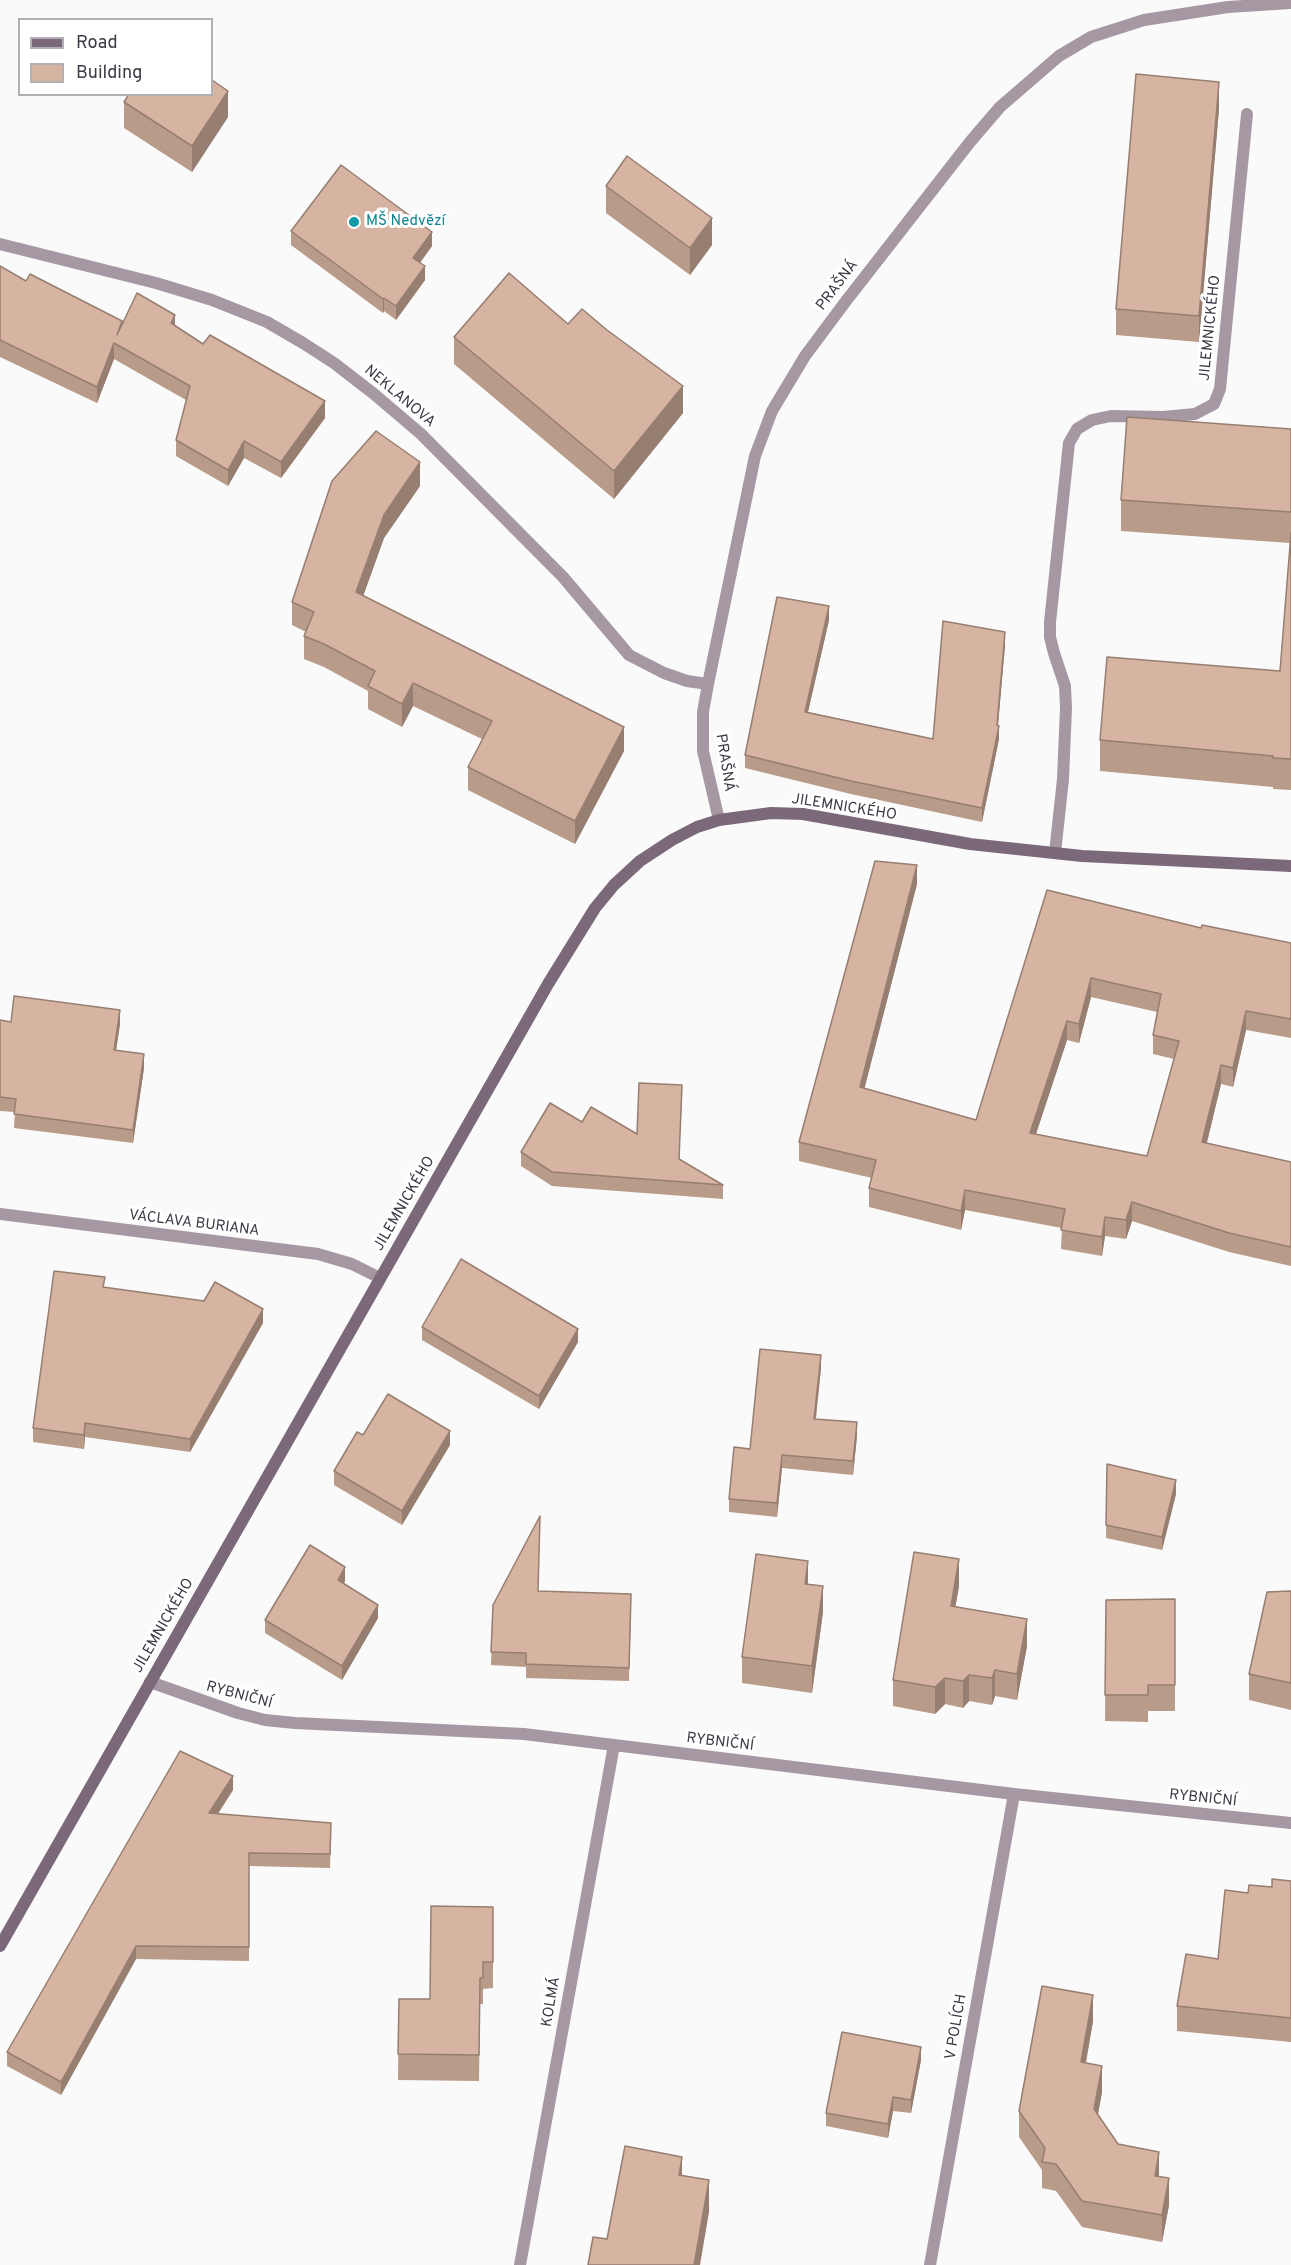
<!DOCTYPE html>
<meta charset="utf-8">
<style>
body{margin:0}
#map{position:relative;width:1291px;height:2265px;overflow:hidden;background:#fafafa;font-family:Overpass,sans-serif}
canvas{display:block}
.legend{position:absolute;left:18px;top:18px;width:195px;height:78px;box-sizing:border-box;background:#fff;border:2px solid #b2afb5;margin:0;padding:8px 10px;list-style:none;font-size:18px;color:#3f3845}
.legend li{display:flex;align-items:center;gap:12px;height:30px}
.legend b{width:30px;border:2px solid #b2afb5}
</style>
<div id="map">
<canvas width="1291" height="2265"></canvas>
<ul class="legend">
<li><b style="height:8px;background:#7b697a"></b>Road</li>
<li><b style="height:16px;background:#d7b4a1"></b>Building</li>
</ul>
</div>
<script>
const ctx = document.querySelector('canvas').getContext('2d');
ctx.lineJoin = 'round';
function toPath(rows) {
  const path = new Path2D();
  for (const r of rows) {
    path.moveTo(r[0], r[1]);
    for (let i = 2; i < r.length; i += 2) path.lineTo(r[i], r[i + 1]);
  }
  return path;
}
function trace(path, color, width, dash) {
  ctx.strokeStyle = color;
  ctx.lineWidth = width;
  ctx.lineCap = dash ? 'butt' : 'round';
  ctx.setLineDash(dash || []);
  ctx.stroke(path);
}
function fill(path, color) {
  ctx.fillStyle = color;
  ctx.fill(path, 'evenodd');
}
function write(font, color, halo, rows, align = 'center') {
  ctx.font = font + ' Overpass,sans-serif';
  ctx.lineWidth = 6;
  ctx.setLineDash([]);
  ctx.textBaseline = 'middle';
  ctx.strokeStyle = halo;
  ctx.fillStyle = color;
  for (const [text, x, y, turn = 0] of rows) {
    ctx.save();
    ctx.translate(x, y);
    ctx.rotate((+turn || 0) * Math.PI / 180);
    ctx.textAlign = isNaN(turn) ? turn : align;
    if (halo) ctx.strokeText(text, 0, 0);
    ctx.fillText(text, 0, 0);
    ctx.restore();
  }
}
trace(toPath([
 [1055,853,1063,779,1066,708,1065,686,1054,653,1050,637,1050,622,1069,443,1077,429,1092,420,1111,416,1163,417,1195,414,1214,404,1220,389,1247,114]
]), '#a598a3', 12);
trace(toPath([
 [0,244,156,283,212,300,267,322,303,343,334,363,374,394,421,434,563,577,629,655,664,673,687,681,708,684],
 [719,820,703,751,703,712,708,684,755,456,772,411,805,356,846,301,970,142,1000,107,1059,56,1091,37,1144,20,1228,7,1291,3],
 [0,1214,318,1254,352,1264,380,1278],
 [150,1682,238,1713,265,1720,295,1723,524,1734,1014,1794,1291,1823],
 [520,2265,614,1745],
 [930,2265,1014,1794]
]), '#a598a3', 12);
trace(toPath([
 [0,1946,548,984,595,908,614,885,640,861,672,840,697,827,719,820,771,813,803,814,970,844,1082,856,1291,866]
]), '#7b697a', 12);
fill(toPath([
 [124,102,228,117,192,172,124,128],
 [1219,109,1199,342,1116,335,1116,309],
 [606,186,712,245,690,275,606,213],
 [291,231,432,246,420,263,425,280,396,320,384,311,383,313,291,245],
 [0,266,26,281,122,324,175,326,203,344,325,418,281,478,244,458,228,486,176,456,176,440,186,400,114,359,97,403,0,357],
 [568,324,683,413,614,499,454,364,454,337],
 [1291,429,1291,790,1273,789,1273,787,1100,771,1100,740,1280,671,1290,543,1121,531,1121,500],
 [420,486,384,538,363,596,624,751,575,844,468,790,468,767,482,739,413,706,402,727,368,709,368,691,324,667,304,659,304,636,306,632,292,625,292,602],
 [829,620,808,712,933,739,1005,645,998,726,999,739,982,822,851,794,745,768,745,755],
 [917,884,864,1088,976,1120,1047,890,1201,928,1291,943,1291,1038,1246,1030,1233,1087,1221,1084,1207,1143,1291,1162,1291,1266,1229,1252,1132,1221,1126,1239,1105,1236,1102,1256,1061,1249,1062,1228,965,1210,961,1230,869,1207,869,1188,872,1178,799,1161,799,1142],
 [1091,997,1157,1012,1153,1035,1153,1054,1174,1059,1147,1156,1036,1134,1067,1040,1079,1043],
 [0,1020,11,1022,120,1024,116,1050,144,1068,133,1143,14,1128,15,1112,0,1111],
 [682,1098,679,1159,723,1185,723,1199,552,1186,521,1166,521,1152,582,1122,637,1134],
 [105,1287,263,1323,190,1452,85,1437,84,1449,33,1442,33,1428],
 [422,1327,578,1342,539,1409,422,1340],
 [821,1368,816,1419,857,1436,853,1475,782,1468,777,1517,729,1512,729,1499,750,1449],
 [363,1435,450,1445,402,1525,334,1485,334,1471],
 [1107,1464,1176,1494,1162,1550,1106,1538],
 [345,1581,344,1583,378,1618,342,1680,265,1633,265,1620],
 [808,1584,823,1612,812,1693,742,1683,742,1657],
 [959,1586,955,1607,1027,1646,1017,1700,995,1696,992,1705,969,1701,963,1708,945,1704,935,1714,893,1706,893,1680],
 [539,1591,631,1608,629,1681,526,1678,526,1667,491,1665,493,1605],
 [1291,1591,1291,1710,1249,1700,1249,1674],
 [1175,1599,1175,1711,1148,1711,1148,1722,1105,1721,1106,1600],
 [233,1790,218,1814,331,1837,330,1868,249,1866,249,1961,136,1959,61,2095,7,2066,7,2052],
 [1291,1881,1291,2042,1177,2031,1177,2006,1218,1959,1248,1893,1272,1887],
 [493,1907,493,1988,483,1989,483,2004,480,2004,479,2081,398,2080,399,1999,430,1999],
 [1093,2021,1086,2063,1102,2092,1098,2114,1118,2144,1159,2177,1169,2205,1162,2242,1082,2227,1056,2191,1042,2188,1042,2170,1019,2137,1019,2111],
 [921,2060,911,2113,893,2111,888,2138,826,2126,826,2113]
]), '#b99b8a');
fill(toPath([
 [1219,82,1219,109,1199,342,1199,316],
 [228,91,228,117,192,172,192,146],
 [712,218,712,245,690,275,690,248],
 [432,232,432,246,413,272,413,258],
 [425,266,425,280,396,320,396,306],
 [384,298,384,311,383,313,383,299],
 [175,315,175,332,171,323],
 [114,343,114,359,97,403,97,387],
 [683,386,683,413,614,499,614,471],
 [325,401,325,418,281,478,281,462],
 [244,441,244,458,228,486,228,470],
 [420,462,420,486,384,538,356,616,356,592,384,515],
 [829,606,829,620,805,725,805,712],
 [1005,632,1005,645,997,735,999,726,999,739,982,822,982,808,997,725],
 [413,683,413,706,402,727,402,704],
 [624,727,624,751,575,844,575,821],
 [917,865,917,884,860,1106,860,1087],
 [1091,978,1091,997,1079,1043,1079,1024],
 [120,1010,120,1024,114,1064,114,1050],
 [1246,1011,1246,1030,1233,1087,1233,1068],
 [1067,1021,1067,1040,1030,1152,1030,1133],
 [144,1054,144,1068,133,1143,133,1130],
 [1221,1065,1221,1084,1202,1161,1202,1142],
 [965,1190,965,1210,961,1230,961,1211],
 [1132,1202,1132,1221,1126,1239,1126,1220],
 [1105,1217,1105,1236,1102,1256,1102,1237],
 [263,1309,263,1323,190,1452,190,1439],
 [578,1329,578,1342,539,1409,539,1396],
 [821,1355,821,1368,814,1432,814,1419],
 [857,1422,857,1436,853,1475,853,1461],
 [85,1423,85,1437,84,1449,84,1435],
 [450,1431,450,1445,402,1525,402,1511],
 [782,1455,782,1468,777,1517,777,1503],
 [1176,1480,1176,1494,1162,1550,1162,1537],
 [959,1559,959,1586,951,1633,951,1606],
 [808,1561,808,1588,805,1584],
 [345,1567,345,1581,338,1593,338,1580],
 [823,1586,823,1612,812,1693,812,1666],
 [378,1605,378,1618,342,1680,342,1666],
 [1027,1619,1027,1646,1017,1700,1017,1674],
 [995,1670,995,1696,992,1705,992,1678],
 [969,1675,969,1701,963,1708,963,1681],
 [945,1678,945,1704,935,1714,935,1687],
 [233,1776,233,1790,209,1827,209,1813],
 [136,1946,136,1959,61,2095,61,2082],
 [1093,1995,1093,2021,1081,2088,1081,2062],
 [921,2047,921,2060,911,2113,911,2100],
 [1102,2066,1102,2092,1094,2135,1094,2109],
 [893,2097,893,2111,888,2138,888,2124],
 [1159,2152,1159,2178,1155,2176],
 [682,2157,682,2189,679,2175],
 [1169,2178,1169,2205,1162,2242,1162,2215],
 [709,2180,709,2212,700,2265,694,2265]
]), '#967e71');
const building = toPath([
 [1136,74,1219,82,1199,316,1116,309,1136,74],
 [212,80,228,91,192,146,124,102,129,94,212,94,212,80],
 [627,156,712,218,690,248,606,186,627,156],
 [341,165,432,232,413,258,425,266,396,306,384,298,383,299,291,231,341,165],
 [0,266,26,281,30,274,122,321,117,335,137,293,175,315,171,323,203,344,210,335,325,401,281,462,244,441,228,470,176,440,190,386,114,343,97,387,0,340,0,266],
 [509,273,568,324,582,309,607,330,683,386,614,471,454,337,509,273],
 [1127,417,1291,429,1291,512,1121,500,1127,417],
 [376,431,420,462,384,515,356,592,624,727,575,821,468,767,492,721,413,683,402,704,368,686,375,671,324,644,304,636,314,612,292,602,332,481,376,431],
 [1291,533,1291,759,1273,758,1273,756,1100,740,1107,657,1280,671,1291,533],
 [777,597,829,606,805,712,933,739,943,621,1005,632,997,725,999,726,982,808,851,781,745,755,777,597],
 [875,861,917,865,860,1087,976,1120,1047,890,1201,928,1202,925,1291,943,1291,1019,1246,1011,1233,1068,1221,1065,1202,1142,1291,1162,1291,1247,1229,1233,1132,1202,1126,1220,1105,1217,1102,1237,1061,1230,1065,1209,965,1190,961,1211,869,1188,876,1160,799,1142,875,861],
 [1091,978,1161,994,1153,1035,1179,1041,1147,1156,1030,1133,1067,1021,1079,1024,1091,978],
 [14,996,120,1010,114,1050,144,1054,133,1130,14,1114,16,1099,0,1097,0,1020,11,1022,14,996],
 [639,1083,682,1085,679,1159,723,1185,552,1172,521,1152,550,1103,582,1122,591,1107,637,1134,639,1083],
 [461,1259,578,1329,539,1396,422,1327,461,1259],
 [54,1271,105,1277,103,1287,204,1301,215,1282,263,1309,190,1439,85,1423,84,1435,33,1428,54,1271],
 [760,1349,821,1355,814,1419,857,1422,853,1461,782,1455,777,1503,729,1499,734,1447,750,1449,760,1349],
 [388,1394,450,1431,402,1511,334,1471,357,1432,363,1435,388,1394],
 [1107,1464,1176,1480,1162,1537,1106,1525,1107,1464],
 [540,1516,538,1591,631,1594,629,1668,526,1664,526,1653,491,1652,493,1605,540,1516],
 [310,1545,345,1567,338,1580,378,1605,342,1666,265,1620,310,1545],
 [914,1552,959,1559,951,1606,1027,1619,1017,1674,995,1670,992,1678,969,1675,963,1681,945,1678,935,1687,893,1680,914,1552],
 [756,1554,808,1561,805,1584,823,1586,812,1666,742,1657,756,1554],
 [1291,1591,1291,1683,1249,1674,1267,1592,1291,1591],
 [1175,1599,1175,1685,1148,1685,1148,1695,1105,1695,1106,1600,1175,1599],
 [180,1751,233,1776,209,1813,331,1823,330,1854,249,1853,249,1947,136,1946,61,2082,7,2052,180,1751],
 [1272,1879,1291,1881,1291,2018,1177,2006,1186,1954,1218,1959,1225,1890,1248,1893,1249,1885,1272,1887,1272,1879],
 [431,1906,493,1907,493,1962,483,1962,483,1978,480,1978,479,2055,398,2054,399,1999,430,1999,431,1906],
 [1042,1986,1093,1995,1081,2062,1102,2066,1094,2109,1118,2144,1159,2152,1155,2176,1169,2178,1162,2215,1082,2201,1056,2164,1042,2162,1045,2148,1019,2111,1042,1986],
 [842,2032,921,2047,911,2100,893,2097,888,2124,826,2113,842,2032],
 [625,2146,682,2157,679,2175,709,2180,694,2265,588,2265,593,2237,607,2239,625,2146]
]);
fill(building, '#d7b4a1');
trace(building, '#967e71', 1.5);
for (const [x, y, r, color] of [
 [354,222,6,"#0f9aa8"]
]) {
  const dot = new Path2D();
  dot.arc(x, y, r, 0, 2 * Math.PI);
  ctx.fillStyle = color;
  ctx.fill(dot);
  trace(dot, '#fff', 2);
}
write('15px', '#0d838f', '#fff', [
 ["MŠ Nedvězí",366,222]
], 'left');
write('15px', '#3f3845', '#fff', [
 ["PRAŠNÁ",838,286,-53],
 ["JILEMNICKÉHO",1211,328,-84],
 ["NEKLANOVA",399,397,40],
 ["PRAŠNÁ",724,763,81],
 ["JILEMNICKÉHO",844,808,9],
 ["JILEMNICKÉHO",405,1204,-60],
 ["VÁCLAVA BURIANA",194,1224,7],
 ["JILEMNICKÉHO",164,1626,-60],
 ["RYBNIČNÍ",239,1696,15],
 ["RYBNIČNÍ",720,1743,7],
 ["RYBNIČNÍ",1203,1799,6],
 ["KOLMÁ",552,2002,-80],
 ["V POLÍCH",957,2027,-80]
]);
</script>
